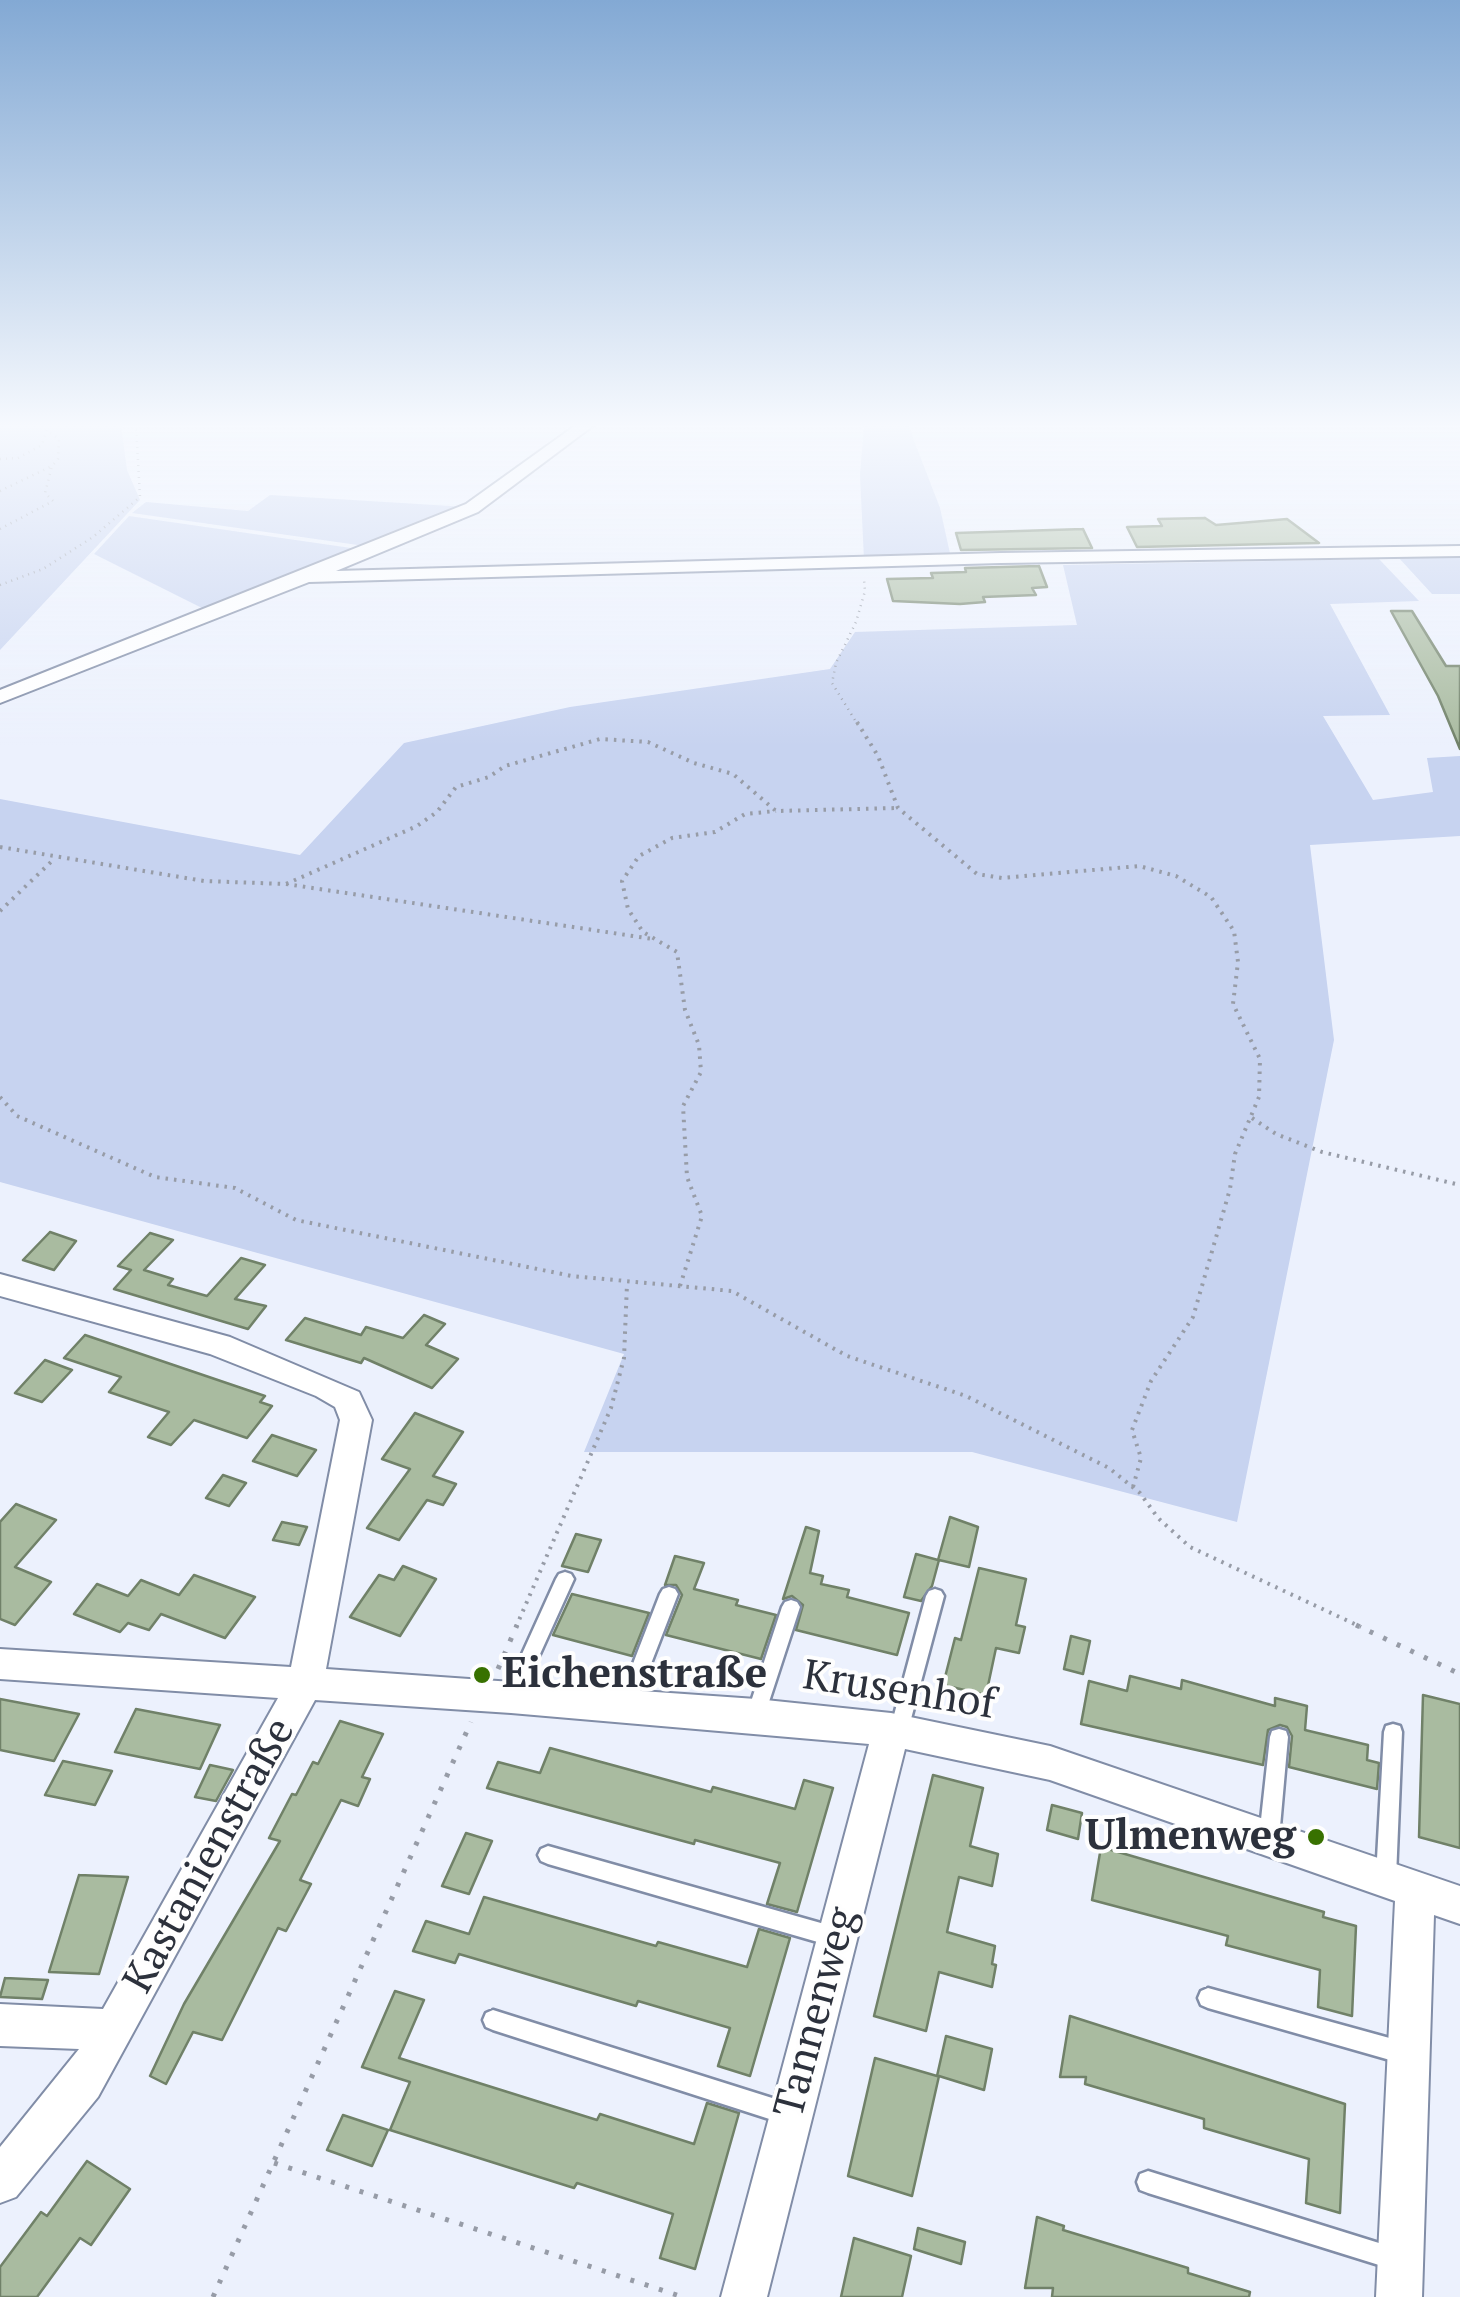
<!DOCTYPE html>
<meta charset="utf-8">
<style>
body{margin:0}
canvas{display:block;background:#ecf1fd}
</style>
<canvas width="1460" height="2297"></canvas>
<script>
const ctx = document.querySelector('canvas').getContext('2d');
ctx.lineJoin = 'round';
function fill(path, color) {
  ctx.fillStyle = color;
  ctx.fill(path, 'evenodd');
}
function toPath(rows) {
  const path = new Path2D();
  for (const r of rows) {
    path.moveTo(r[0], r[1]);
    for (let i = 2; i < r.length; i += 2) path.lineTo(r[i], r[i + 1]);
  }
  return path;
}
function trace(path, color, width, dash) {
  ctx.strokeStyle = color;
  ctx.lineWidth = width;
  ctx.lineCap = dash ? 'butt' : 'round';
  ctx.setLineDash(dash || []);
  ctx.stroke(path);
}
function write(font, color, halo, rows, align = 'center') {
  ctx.font = font + ' "PT Serif",serif';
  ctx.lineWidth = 8;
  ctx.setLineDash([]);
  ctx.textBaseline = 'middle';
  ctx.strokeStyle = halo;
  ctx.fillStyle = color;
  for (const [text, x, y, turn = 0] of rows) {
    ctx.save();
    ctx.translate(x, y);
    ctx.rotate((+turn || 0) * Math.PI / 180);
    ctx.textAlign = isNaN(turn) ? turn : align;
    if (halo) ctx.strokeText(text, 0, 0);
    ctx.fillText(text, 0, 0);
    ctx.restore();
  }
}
fill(toPath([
 [0,425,121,425,127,470,140,500,0,650],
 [864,425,908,425,940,508,951,558,864,560,860,475],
 [270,495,467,507,372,547,132,513,146,502,248,511],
 [129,516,351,548,358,552,208,611,94,554],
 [1399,558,1460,558,1460,594,1432,594],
 [1379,559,1419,601,1330,604,1390,715,1323,716,1373,800,1433,792,1427,758,1460,756,1460,836,1310,845,1334,1040,1237,1522,972,1452,584,1452,624,1354,0,1182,0,799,300,855,404,743,570,707,830,669,855,632,1077,625,1063,565]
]), '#c7d3f0');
const building = toPath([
 [1205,518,1216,525,1287,519,1319,543,1137,547,1127,527,1162,526,1158,519,1205,518],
 [1083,529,1092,548,961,550,956,533,1083,529],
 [1039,566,1047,587,1032,588,1036,595,983,597,985,602,960,604,893,601,887,579,933,578,931,573,966,572,965,568,1039,566],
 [1391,611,1412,611,1446,666,1460,666,1460,749,1438,696,1391,611],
 [50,1232,76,1241,54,1270,23,1260,50,1232],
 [150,1233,173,1240,144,1270,173,1279,168,1285,207,1296,241,1258,265,1265,235,1299,266,1306,248,1329,114,1289,131,1270,118,1266,150,1233],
 [424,1315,445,1324,426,1345,458,1359,432,1388,364,1358,361,1363,286,1340,305,1318,361,1335,366,1327,403,1338,424,1315],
 [85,1335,265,1396,260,1402,272,1406,247,1438,194,1420,171,1445,148,1437,169,1412,109,1392,121,1377,64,1358,85,1335],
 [45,1360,72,1370,42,1402,15,1393,45,1360],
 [415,1413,463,1432,433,1476,456,1484,443,1505,427,1500,399,1540,367,1528,410,1469,382,1459,415,1413],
 [272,1435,316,1450,297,1476,253,1461,272,1435],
 [223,1475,246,1483,229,1506,206,1498,223,1475],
 [16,1504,56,1520,15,1567,51,1582,15,1625,0,1619,0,1522,16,1504],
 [950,1517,978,1527,969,1567,939,1560,932,1586,921,1601,904,1597,916,1554,938,1560,950,1517],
 [282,1522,307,1527,299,1545,273,1540,282,1522],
 [806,1527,819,1531,810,1573,823,1576,821,1584,849,1590,847,1597,909,1613,897,1655,796,1630,803,1605,792,1596,783,1599,806,1527],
 [576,1534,601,1540,588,1572,562,1566,576,1534],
 [675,1556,704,1563,694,1589,738,1600,736,1605,776,1615,761,1659,666,1635,682,1595,676,1585,665,1585,675,1556],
 [403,1566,436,1579,400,1636,350,1617,379,1575,394,1580,403,1566],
 [979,1568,1026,1579,1016,1625,1025,1627,1019,1653,996,1648,986,1695,943,1685,955,1638,961,1640,979,1568],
 [194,1575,255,1597,225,1638,161,1614,149,1630,128,1623,120,1632,74,1614,97,1584,128,1596,141,1580,179,1595,194,1575],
 [572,1594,649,1613,632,1656,553,1635,572,1594],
 [1071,1636,1090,1641,1083,1674,1064,1669,1071,1636],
 [1130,1676,1181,1689,1182,1680,1275,1706,1275,1698,1307,1706,1305,1730,1368,1745,1367,1760,1379,1763,1377,1789,1289,1767,1292,1736,1287,1727,1280,1725,1268,1730,1263,1765,1081,1724,1089,1681,1127,1691,1130,1676],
 [1423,1695,1460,1704,1460,1848,1419,1837,1423,1695],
 [0,1699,79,1714,54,1761,0,1750,0,1699],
 [136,1709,220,1725,200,1769,115,1752,136,1709],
 [340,1721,383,1734,362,1777,370,1779,358,1806,341,1800,300,1880,311,1884,286,1931,278,1928,222,2040,193,2032,166,2084,150,2076,184,2004,280,1841,269,1838,292,1794,296,1795,313,1762,318,1764,340,1721],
 [550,1748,711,1792,713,1787,795,1809,804,1780,833,1788,797,1912,767,1904,780,1863,695,1840,694,1844,487,1788,498,1762,540,1773,550,1748],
 [63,1761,112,1771,95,1805,45,1795,63,1761],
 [210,1765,233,1770,216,1801,195,1797,210,1765],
 [933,1775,983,1788,970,1846,998,1854,992,1886,959,1877,947,1932,995,1946,992,1964,996,1965,992,1987,939,1972,926,2031,874,2016,933,1775],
 [1052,1805,1082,1813,1078,1839,1047,1830,1052,1805],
 [466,1833,492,1841,469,1894,442,1886,466,1833],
 [1101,1847,1324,1912,1323,1917,1356,1926,1352,2016,1318,2007,1320,1970,1226,1945,1228,1936,1092,1900,1101,1847],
 [79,1875,128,1877,99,1974,49,1972,79,1875],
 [484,1897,656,1946,658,1942,747,1967,759,1929,790,1938,750,2076,718,2066,730,2028,638,2001,636,2006,459,1954,455,1963,413,1951,426,1921,469,1934,484,1897],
 [5,1978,48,1980,42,1999,0,1997,5,1978],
 [395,1991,424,2000,399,2058,597,2120,600,2114,694,2144,707,2103,739,2113,695,2269,660,2258,673,2214,577,2183,574,2188,390,2130,410,2082,362,2067,395,1991],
 [1070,2016,1345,2104,1340,2213,1306,2203,1309,2159,1204,2128,1204,2119,1085,2084,1086,2077,1060,2077,1070,2016],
 [946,2036,992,2049,984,2090,939,2076,912,2196,848,2176,875,2058,937,2076,946,2036],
 [343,2115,388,2130,372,2166,327,2150,343,2115],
 [87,2161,130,2189,91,2245,80,2238,37,2297,0,2297,0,2267,41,2212,47,2216,87,2161],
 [1037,2217,1064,2226,1063,2230,1188,2268,1188,2273,1250,2292,1249,2297,1052,2297,1053,2288,1025,2288,1037,2217],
 [918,2228,965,2242,961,2264,914,2249,918,2228],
 [854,2238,911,2256,902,2297,841,2297,854,2238]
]);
fill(building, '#a9bba0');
trace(building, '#708168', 2.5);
const service = toPath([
 [565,1572,571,1574,574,1579,521,1696,518,1702,512,1704,506,1702,503,1696,556,1579,559,1574,565,1572],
 [669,1587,675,1589,678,1594,635,1705,632,1711,626,1713,620,1711,617,1705,660,1594,663,1589,669,1587],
 [935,1589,941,1591,944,1596,908,1730,906,1736,899,1738,892,1736,890,1730,926,1596,929,1591,935,1589],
 [791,1600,797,1602,800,1607,765,1714,762,1720,756,1722,750,1720,747,1714,782,1607,785,1602,791,1600],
 [1393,1724,1400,1726,1402,1732,1396,1877,1393,1884,1386,1886,1379,1884,1376,1877,1384,1732,1386,1726,1393,1724],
 [1279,1729,1286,1731,1288,1737,1279,1838,1276,1844,1269,1847,1262,1844,1259,1838,1270,1737,1272,1731,1279,1729],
 [548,1846,835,1927,842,1930,845,1937,842,1944,835,1947,548,1864,541,1861,538,1855,541,1849,548,1846],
 [1208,1988,1404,2042,1411,2046,1415,2053,1411,2060,1404,2064,1208,2008,1201,2005,1198,1998,1201,1991,1208,1988],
 [493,2010,788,2103,796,2106,799,2114,796,2122,788,2125,493,2030,486,2027,483,2020,486,2013,493,2010],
 [1148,2171,1395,2248,1403,2251,1406,2259,1403,2267,1395,2270,1148,2193,1140,2190,1137,2182,1140,2174,1148,2171]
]);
const minor = toPath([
 [576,425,594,425,478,512,336,571,1001,553,1460,546,1460,556,1001,563,309,582,0,703,0,690,466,504,576,425],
 [0,1274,230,1337,359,1392,372,1420,326,1669,756,1699,891,1713,1050,1746,1460,1886,1460,1924,1434,1915,1422,2297,1376,2297,1395,1901,1050,1780,905,1749,767,2297,721,2297,869,1744,511,1713,315,1700,98,2097,16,2197,0,2203,0,2147,79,2049,0,2046,0,2004,103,2009,278,1698,0,1679,0,1649,291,1667,340,1420,335,1407,316,1396,210,1354,0,1296,0,1274]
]);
trace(service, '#818da7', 5);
trace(minor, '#818da7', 4);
trace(toPath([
 [0,459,18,458,42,445,48,425],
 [0,491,52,466],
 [0,529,53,501,45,493,52,466,58,459,59,439,48,431],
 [0,585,43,569,93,537,140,497,136,425],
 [858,725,832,683,836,663,856,622,865,591,864,580]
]), '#979ca7', 2.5, [1, 5]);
trace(toPath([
 [857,722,878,756,898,808,977,874,1002,878,1139,866,1176,876,1211,897,1234,931,1238,962,1233,1004,1260,1059,1259,1097,1235,1154,1230,1189,1193,1317,1151,1381,1132,1430,1141,1458,1133,1487],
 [0,847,204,881,286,884,417,826,437,812,456,787,489,777,505,766,600,739,648,742,694,763,733,774,776,811,898,808],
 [286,884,653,939],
 [0,911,54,859],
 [0,1097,17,1116,155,1177,235,1188,296,1220,572,1276,732,1291,847,1356,966,1396,1109,1468,1140,1493,1158,1518,1190,1547,1361,1627],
 [1252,1118,1276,1134,1322,1152,1460,1185],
 [680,1286,702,1216,687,1177,683,1106,701,1072,699,1045,685,1010,677,952,643,932,628,909,622,881,639,856,672,838,715,832,745,814,776,811],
 [516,1627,611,1408,624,1358,627,1284]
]), '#979ca7', 4, [2.5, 6]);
trace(toPath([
 [1356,1625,1460,1674],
 [498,1669,517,1625],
 [274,2163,683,2297],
 [213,2297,471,1722]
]), '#979ca7', 5, [4, 11]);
fill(service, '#fff');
fill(minor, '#fff');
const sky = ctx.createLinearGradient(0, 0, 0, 747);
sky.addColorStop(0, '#83a9d4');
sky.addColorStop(0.57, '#f6f9fe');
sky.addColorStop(1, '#f6f9fe00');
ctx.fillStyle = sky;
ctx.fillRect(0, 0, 1460, 747);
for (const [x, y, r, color] of [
 [482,1675,10,"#387100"],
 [1316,1837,10,"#387100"]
]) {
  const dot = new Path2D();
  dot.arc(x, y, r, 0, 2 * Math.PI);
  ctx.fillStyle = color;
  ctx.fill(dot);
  trace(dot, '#fefefe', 4);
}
write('bold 42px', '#2c313c', '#fefefe', [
 ["Eichenstraße",502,1675],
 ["Ulmenweg",1296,1837,"right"]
], 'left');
write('42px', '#2c313c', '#fefefe', [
 ["Krusenhof",899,1691,9],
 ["Kastanienstraße",210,1856,-61],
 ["Tannenweg",817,2013,-75]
]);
</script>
